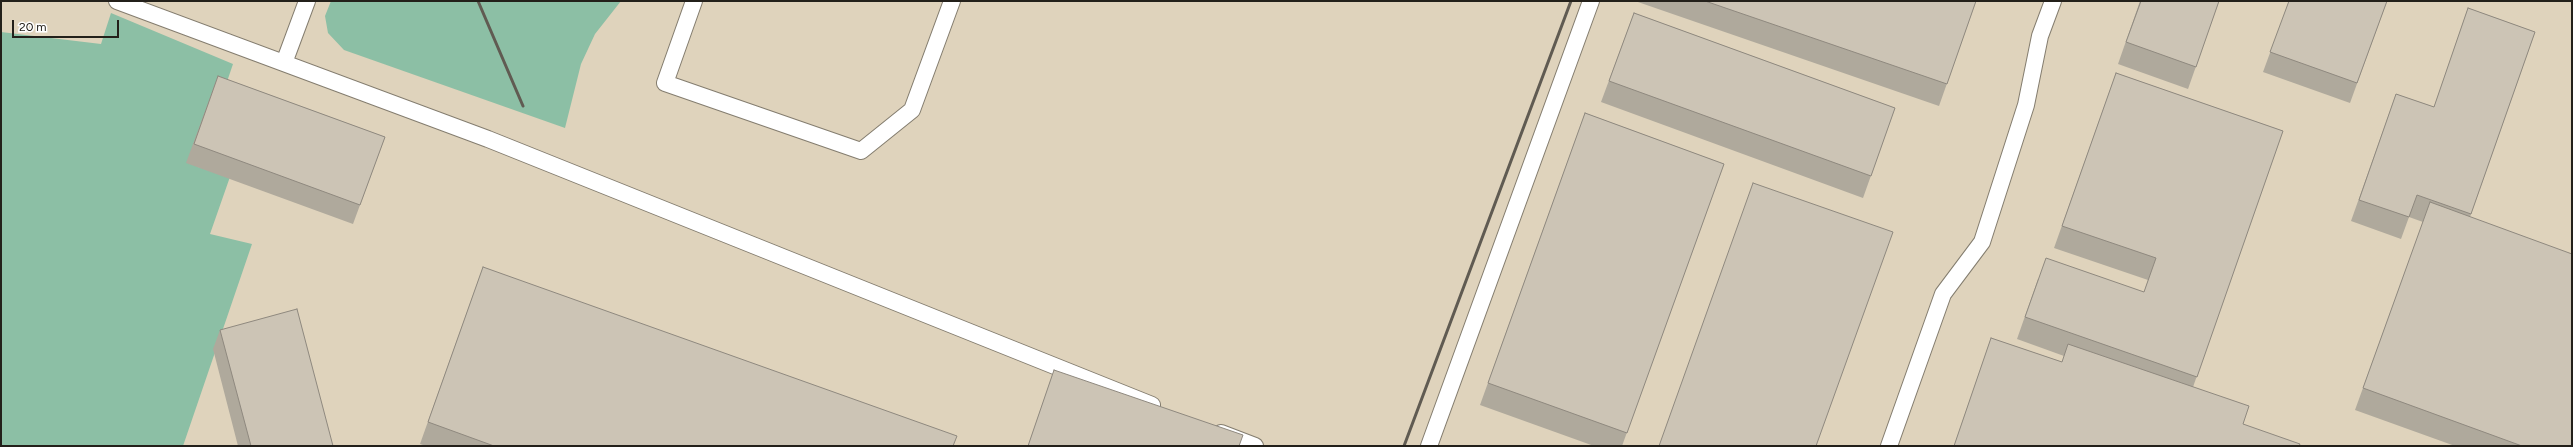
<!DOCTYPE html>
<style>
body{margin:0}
#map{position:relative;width:2573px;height:447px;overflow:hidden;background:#e6dece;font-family:Figtree,sans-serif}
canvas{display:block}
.frame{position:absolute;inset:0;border:2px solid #23201a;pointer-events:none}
.scale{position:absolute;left:12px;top:20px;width:107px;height:18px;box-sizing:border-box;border:2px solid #23201a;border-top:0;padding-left:5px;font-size:12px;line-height:14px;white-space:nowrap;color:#23201a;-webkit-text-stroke:3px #fff;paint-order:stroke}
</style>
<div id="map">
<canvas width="2573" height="447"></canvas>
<div class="frame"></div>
<div class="scale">20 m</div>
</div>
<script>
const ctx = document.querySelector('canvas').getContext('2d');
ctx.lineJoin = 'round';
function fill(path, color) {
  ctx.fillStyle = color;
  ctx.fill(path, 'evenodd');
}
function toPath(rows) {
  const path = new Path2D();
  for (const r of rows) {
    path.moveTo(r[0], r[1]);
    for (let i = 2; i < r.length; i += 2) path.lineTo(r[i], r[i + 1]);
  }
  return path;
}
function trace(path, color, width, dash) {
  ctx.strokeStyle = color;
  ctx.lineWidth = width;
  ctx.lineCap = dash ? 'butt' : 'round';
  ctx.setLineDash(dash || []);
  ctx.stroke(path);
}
fill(toPath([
 [1,1,2572,1,2572,446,1,446]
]), '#dfd3bc');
fill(toPath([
 [331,1,621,1,595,34,581,64,565,128,344,50,328,33,325,16],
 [111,13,233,64,198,167,231,174,210,234,252,244,183,446,1,446,1,32,101,44]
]), '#8cbfa5');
const lane = toPath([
 [117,1,488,139,1152,405],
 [694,1,665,83,861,151,912,110,952,1],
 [284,63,307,1],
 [1221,433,1255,446],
 [1429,446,1591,1],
 [1889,446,1943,294,1982,242,2026,105,2040,36,2053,1]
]);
trace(lane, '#847d6f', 18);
trace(lane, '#fff', 16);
trace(toPath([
 [478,1,523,106],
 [1404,446,1571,1]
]), '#605b52', 3);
fill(toPath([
 [1635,1,1976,1,1939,106],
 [2140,1,2219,1,2188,89,2118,64],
 [2289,1,2387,1,2350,103,2263,72],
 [2468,8,2535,32,2470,217,2572,446,2455,446,2355,410,2423,222,2409,217,2401,239,2351,221,2396,94,2434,107],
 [1634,13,1895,108,1863,198,1601,102],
 [2116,73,2283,131,2193,387,2243,424,2299,446,1954,446,1991,338,2062,362,2064,356,2017,339,2038,279,2144,292,2148,280,2054,248],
 [218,76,385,137,353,224,186,163],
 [1585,113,1724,164,1622,446,1594,446,1480,405],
 [483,267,953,446,426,446,420,444],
 [220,330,333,446,238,446,213,349],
 [1054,370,1239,446,1028,446]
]), '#afa99c');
const building = toPath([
 [1705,1,1976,1,1947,84,1705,1],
 [2141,1,2219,1,2196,67,2126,42,2141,1],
 [2289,1,2387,1,2357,83,2270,52,2289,1],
 [2468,8,2535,32,2471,214,2417,195,2409,217,2359,200,2396,94,2434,107,2468,8],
 [1634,13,1895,108,1871,176,1609,81,1634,13],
 [2116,73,2283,131,2197,377,2025,317,2046,258,2144,292,2156,258,2062,226,2116,73],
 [218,76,385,137,360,205,194,144,218,76],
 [1585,113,1724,164,1627,433,1488,383,1585,113],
 [1753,183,1893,232,1816,446,1659,446,1753,183],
 [2430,202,2572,254,2572,446,2522,446,2363,388,2430,202],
 [483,267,957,436,953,446,494,446,428,422,483,267],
 [297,309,333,446,251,446,220,330,297,309],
 [1991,338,2062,362,2068,344,2249,406,2243,424,2300,444,2299,446,1954,446,1991,338],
 [1054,370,1243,435,1239,446,1028,446,1054,370]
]);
fill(building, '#ccc4b5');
trace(building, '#8f897f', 1);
</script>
